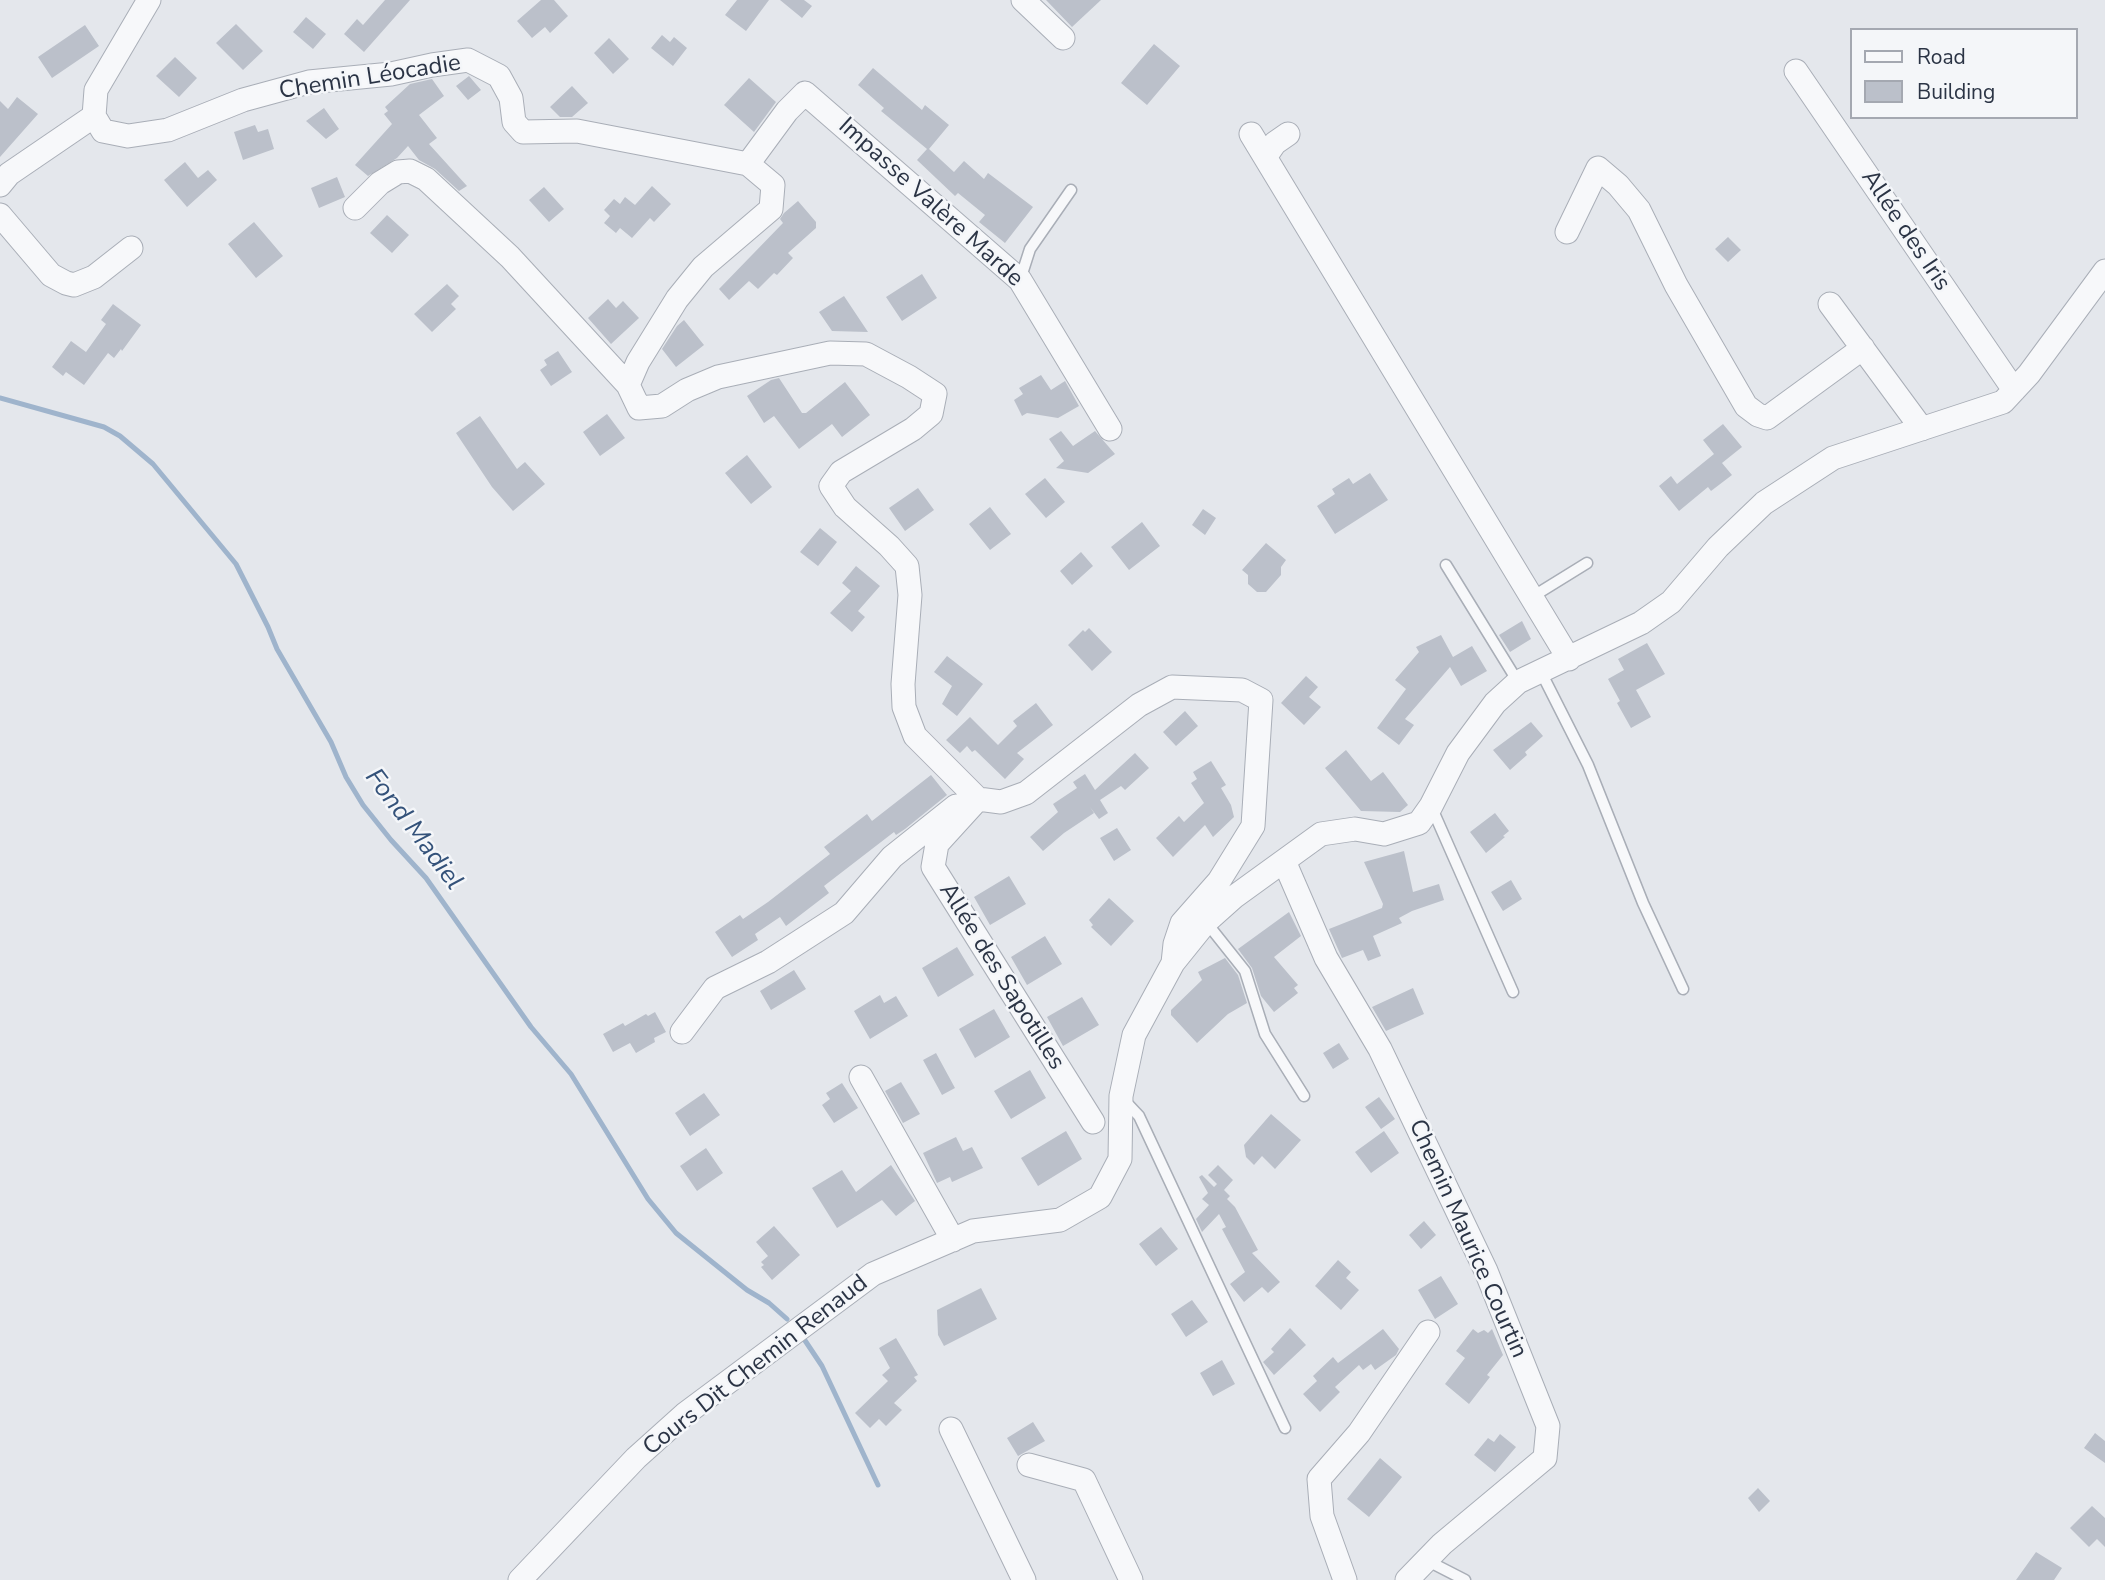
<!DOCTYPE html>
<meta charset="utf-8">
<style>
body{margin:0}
#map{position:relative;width:2105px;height:1580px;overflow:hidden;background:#e4e7ec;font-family:"Nunito Sans",sans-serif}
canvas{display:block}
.legend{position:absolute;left:1850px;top:28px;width:228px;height:91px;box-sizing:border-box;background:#f4f6f9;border:2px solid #a4a8b1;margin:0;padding:9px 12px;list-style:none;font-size:21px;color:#2b3445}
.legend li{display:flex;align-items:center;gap:14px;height:35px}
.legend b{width:35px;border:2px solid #a4a8b1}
</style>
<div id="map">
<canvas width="2105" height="1580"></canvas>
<ul class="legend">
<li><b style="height:9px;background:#f7f8fa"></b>Road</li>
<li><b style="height:19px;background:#bbc0ca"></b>Building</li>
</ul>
</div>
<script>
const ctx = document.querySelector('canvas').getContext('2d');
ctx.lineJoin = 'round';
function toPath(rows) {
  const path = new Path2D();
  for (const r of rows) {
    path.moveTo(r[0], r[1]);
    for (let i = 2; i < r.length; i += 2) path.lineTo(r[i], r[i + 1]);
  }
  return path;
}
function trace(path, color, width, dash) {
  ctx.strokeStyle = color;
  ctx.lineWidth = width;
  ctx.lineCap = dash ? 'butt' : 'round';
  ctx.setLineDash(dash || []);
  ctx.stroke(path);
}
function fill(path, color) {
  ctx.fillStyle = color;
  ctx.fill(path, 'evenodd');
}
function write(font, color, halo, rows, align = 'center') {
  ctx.font = font + ' "Nunito Sans",sans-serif';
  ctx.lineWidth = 5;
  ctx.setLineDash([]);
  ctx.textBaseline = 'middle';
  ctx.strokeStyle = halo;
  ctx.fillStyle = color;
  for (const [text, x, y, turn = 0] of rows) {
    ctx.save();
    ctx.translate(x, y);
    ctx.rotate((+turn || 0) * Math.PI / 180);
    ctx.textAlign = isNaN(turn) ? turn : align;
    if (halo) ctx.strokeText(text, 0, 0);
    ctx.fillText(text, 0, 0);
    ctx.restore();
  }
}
trace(toPath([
 [0,398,104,427,120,436,153,464,236,564,268,627,277,649,331,742,346,777,363,805,391,840,426,878,531,1027,571,1074,648,1199,676,1233,747,1290,769,1303,787,1319],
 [804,1339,822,1366,878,1485]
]), '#9fb4cc', 5);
fill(toPath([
 [385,0,410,0,364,52,344,34,357,19,363,25],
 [541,0,554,0,568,16,550,33,545,27,532,38,517,21],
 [737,0,769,0,746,31,725,15],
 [780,0,804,0,812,6,802,18],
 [1046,0,1101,0,1072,27],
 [306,17,326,34,313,49,293,32],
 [236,24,263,51,243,70,216,43],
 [85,25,99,46,52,78,38,57],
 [662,35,670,42,674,37,687,48,673,66,651,48],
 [609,38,629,59,613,74,594,53],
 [1154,44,1180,66,1147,105,1121,83],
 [175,57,197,78,179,97,156,76],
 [873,68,922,110,925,105,949,125,929,149,954,172,964,161,984,179,988,173,1033,207,1005,243,979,222,985,215,958,193,955,196,917,160,927,149,881,111,884,108,858,85],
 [469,76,481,90,468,100,456,86],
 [749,78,776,102,754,132,724,105],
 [432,79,444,96,419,115,437,138,429,144,467,186,459,191,435,169,419,160,408,146,397,158,368,176,355,165,392,124,384,114,388,111,385,107,410,84],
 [572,86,588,103,572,117,560,117,550,107],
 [17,97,38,114,0,157,0,101,8,109],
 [324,108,339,129,326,139,306,121],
 [255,125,258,132,268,129,274,149,243,160,234,132],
 [185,162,198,178,208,170,217,180,187,207,164,180],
 [337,177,345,197,319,208,311,188],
 [652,186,671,204,654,222,650,218,632,238,620,228,616,233,604,223,610,216,604,210,614,199,620,204,625,197,635,205],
 [544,187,564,209,549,222,529,200],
 [798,201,816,222,816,228,788,253,793,258,777,275,774,273,758,289,749,281,729,300,719,289,783,223,780,219,784,213],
 [387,215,409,235,392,253,370,233],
 [254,222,283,256,256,278,228,244],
 [1728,237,1741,250,1728,262,1715,249],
 [922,274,937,298,902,321,886,297],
 [447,284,459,296,451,304,456,309,432,332,414,314],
 [844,296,868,332,832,331,819,312],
 [608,299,616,308,623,301,639,318,611,344,588,318],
 [113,304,141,325,122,351,121,349,114,358,108,353,84,385,66,372,63,376,52,367,71,341,86,352,106,324,101,320],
 [684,320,704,345,676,367,662,349,677,326],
 [558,351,572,372,551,386,540,370,547,365,544,360],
 [1041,375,1051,390,1065,381,1079,406,1058,418,1027,413,1022,416,1014,400,1023,394,1019,388],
 [779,378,802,413,806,413,845,382,870,415,842,437,832,424,799,449,774,416,764,423,747,396,771,380],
 [607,414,625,438,600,456,583,432],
 [480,416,517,469,525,462,545,484,513,511,492,487,456,433],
 [1723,424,1742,447,1722,463,1732,475,1711,491,1708,487,1679,511,1659,486,1671,476,1677,484,1714,454,1703,440],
 [1061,431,1073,446,1095,431,1115,454,1088,473,1056,468,1064,461,1049,439],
 [747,455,772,487,751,504,725,473],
 [1370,473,1388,500,1335,534,1317,506,1335,494,1332,489,1349,478,1353,484],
 [1045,478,1065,502,1046,518,1025,494],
 [918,488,934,510,905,531,889,508],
 [990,507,1011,534,990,550,969,524],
 [1203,509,1216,518,1205,535,1192,525],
 [1142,522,1160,546,1129,570,1111,547],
 [820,528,837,542,818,566,800,552],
 [1266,543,1286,560,1281,567,1281,575,1266,592,1257,592,1248,584,1248,575,1242,570],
 [1081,552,1093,566,1072,585,1060,571],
 [856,566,880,586,858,611,865,617,852,632,830,613,851,591,842,583],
 [1522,621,1531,639,1510,652,1499,635],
 [1089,628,1112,652,1092,671,1068,645,1083,630,1085,632],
 [1441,635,1453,657,1472,646,1487,671,1461,686,1450,667,1405,719,1414,725,1399,745,1377,728,1406,689,1395,680,1419,652,1416,647],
 [1647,643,1665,674,1636,690,1651,717,1631,728,1617,703,1620,701,1608,679,1624,670,1618,659],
 [947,656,983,684,957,716,942,704,952,686,934,672],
 [1306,676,1318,687,1309,697,1321,707,1304,725,1281,703],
 [1036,703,1053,725,1017,753,1024,759,1005,779,975,750,972,752,967,746,960,753,946,740,970,717,998,745,1017,726,1013,721],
 [1185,711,1198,726,1176,746,1163,732],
 [1531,722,1543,736,1525,752,1527,755,1510,770,1493,750],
 [1346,750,1371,781,1383,772,1408,805,1400,812,1361,811,1325,768],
 [1135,753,1149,768,1125,790,1121,786,1100,800,1108,813,1099,819,1090,807,1094,813,1064,833,1043,851,1030,837,1058,812,1053,804,1077,788,1073,782,1085,774,1095,790],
 [1211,761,1226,785,1221,788,1231,805,1234,817,1213,837,1205,825,1173,857,1156,838,1179,816,1184,822,1204,803,1191,783,1197,779,1193,772],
 [931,775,947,795,905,829,896,835,894,832,824,886,829,893,786,926,780,917,755,934,758,940,732,957,715,932,740,915,743,919,768,902,830,854,824,847,867,814,872,821],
 [1495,813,1509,831,1503,836,1505,837,1486,853,1470,832],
 [1117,828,1131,850,1114,861,1100,838],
 [1404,851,1413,892,1439,884,1444,900,1412,911,1399,918,1402,923,1373,936,1381,956,1368,961,1363,950,1342,958,1329,929,1382,908,1383,904,1364,862],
 [1009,876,1026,904,990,925,974,897],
 [1511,880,1522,899,1503,911,1491,892],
 [1109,898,1134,921,1111,946,1091,927,1093,925,1089,920],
 [1289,912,1301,936,1274,957,1298,985,1294,988,1298,993,1274,1012,1261,996,1252,968,1238,949],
 [1045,936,1062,964,1027,985,1011,957],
 [957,947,974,975,938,997,922,968],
 [1225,958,1238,975,1247,1003,1228,1014,1197,1043,1171,1015,1171,1010,1202,980,1198,972],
 [794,970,806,989,771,1010,760,991],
 [1413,988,1424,1014,1386,1031,1372,1007],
 [880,995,884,1003,896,996,908,1016,870,1039,854,1011],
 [1082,997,1099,1025,1063,1046,1047,1017],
 [994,1009,1010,1037,975,1058,959,1029],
 [655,1012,666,1032,654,1038,655,1042,636,1053,630,1043,613,1052,603,1034,623,1023,625,1026,646,1014,648,1016],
 [1339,1043,1349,1059,1333,1069,1323,1053],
 [936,1053,955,1088,942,1095,923,1060],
 [1030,1070,1046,1098,1011,1119,994,1091],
 [901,1082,920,1114,903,1123,885,1091],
 [842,1083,858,1108,834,1123,822,1105,830,1099,826,1093],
 [704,1093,720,1115,690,1136,675,1113],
 [1379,1097,1395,1119,1381,1129,1365,1107],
 [1271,1114,1301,1140,1275,1169,1262,1156,1254,1165,1246,1157,1244,1145],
 [1066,1131,1082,1159,1038,1186,1021,1158],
 [1384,1131,1399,1153,1371,1173,1355,1152],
 [956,1137,963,1151,972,1147,983,1168,952,1182,950,1177,937,1183,923,1153],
 [706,1148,723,1173,697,1191,680,1166],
 [891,1165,915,1201,896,1216,882,1200,837,1228,812,1188,842,1170,856,1192],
 [1218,1165,1233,1180,1224,1190,1230,1196,1227,1199,1235,1207,1258,1250,1252,1253,1280,1282,1268,1293,1262,1287,1244,1302,1230,1284,1245,1272,1222,1229,1226,1227,1219,1214,1202,1232,1196,1219,1209,1205,1202,1199,1208,1193,1199,1177,1202,1175,1214,1187,1217,1184,1208,1175],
 [1424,1221,1436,1235,1421,1249,1409,1235],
 [774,1226,800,1255,772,1280,761,1267,764,1265,761,1262,768,1256,756,1242],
 [1161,1227,1178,1249,1156,1266,1139,1244],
 [1338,1260,1351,1272,1346,1278,1359,1290,1341,1310,1315,1286],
 [1441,1276,1458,1304,1435,1319,1418,1290],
 [981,1288,997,1319,944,1346,938,1335,937,1310],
 [1192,1300,1208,1322,1186,1337,1171,1314],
 [1290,1328,1306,1345,1274,1375,1263,1362,1274,1352,1271,1349],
 [1383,1329,1399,1349,1396,1355,1375,1370,1371,1364,1363,1370,1359,1365,1335,1387,1340,1392,1320,1412,1303,1394,1317,1381,1313,1376,1333,1357,1338,1363],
 [1473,1329,1478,1333,1484,1330,1488,1333,1492,1329,1503,1355,1487,1375,1490,1377,1469,1404,1445,1384,1465,1358,1456,1351],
 [896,1338,918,1375,914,1377,917,1381,894,1403,902,1410,886,1426,879,1419,870,1428,855,1413,888,1381,882,1375,890,1368,879,1348],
 [1222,1360,1235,1384,1213,1396,1200,1373],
 [1033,1422,1045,1441,1018,1456,1007,1438],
 [2095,1433,2105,1441,2105,1463,2084,1448],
 [1500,1434,1516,1447,1495,1472,1474,1455,1488,1438,1494,1442],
 [1380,1458,1402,1477,1369,1517,1347,1499],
 [1758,1488,1770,1501,1759,1512,1748,1498],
 [2092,1506,2105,1518,2105,1547,2097,1539,2089,1547,2070,1528],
 [2036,1552,2062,1568,2054,1580,2016,1580]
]), '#bbc0ca');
const service = toPath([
 [1020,280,1030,249,1071,190],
 [1446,565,1518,682],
 [1532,597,1587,563],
 [1541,672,1588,765,1643,903,1683,989],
 [1431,806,1513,992],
 [1206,922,1245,971,1265,1034,1304,1096],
 [1123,1099,1139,1116,1285,1428],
 [1426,1560,1465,1580]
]);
const minor = toPath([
 [149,0,96,90,94,116,103,131,128,136,168,130,243,100,309,82,391,74,432,65,468,60,499,76,511,98,514,122,523,132,577,131,748,164,773,185,771,209,703,267,677,299,638,362,628,385,639,408,662,406,687,390,718,377,830,353,866,354,909,377,935,394,931,414,913,429,841,472,831,486,845,507,889,546,907,566,910,595,903,684,904,707,915,736,978,799,1001,802,1026,793,1139,705,1172,687,1242,690,1261,700,1253,826,1219,881,1182,923,1175,944,1173,963],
 [1023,0,1063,38],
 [1796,71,2014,390],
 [1251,134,1569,659],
 [1266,156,1275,143,1288,134],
 [748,164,787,111,805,93,1020,280,1110,429],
 [0,185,9,174,94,116],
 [355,208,380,183,398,172,410,171,426,179,510,257,628,385],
 [0,215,51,275,66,283,74,285,94,277,131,248],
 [1567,232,1598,168,1618,185,1639,210,1676,285,1746,406,1758,415,1767,418,1863,348],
 [1830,304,1922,429],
 [978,799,937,844,933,867,1093,1122],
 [1284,861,1326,958,1380,1049,1486,1271,1548,1426,1545,1458,1442,1544,1407,1580],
 [682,1032,715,988,768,962,844,913,892,857,956,806],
 [861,1077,953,1240],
 [951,1429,1024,1580],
 [1029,1465,1084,1480,1131,1580],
 [520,1580,636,1458,685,1414,873,1274,973,1231,1060,1220,1100,1197,1120,1159,1121,1096,1134,1035,1173,963,1206,922,1234,897,1321,834,1355,829,1384,834,1419,823,1431,806,1458,753,1495,703,1518,682,1641,623,1671,602,1718,547,1764,503,1833,458,2003,402,2029,374,2105,271],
 [1345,1580,1322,1516,1319,1479,1359,1433,1428,1332]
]);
trace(service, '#a9aeb7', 13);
trace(minor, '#a9aeb7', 25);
trace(service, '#f7f8fa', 10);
trace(minor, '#f7f8fa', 23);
write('24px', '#2b3445', '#f4f6f9', [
 ["Chemin Léocadie",370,78,-9],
 ["Impasse Valère Marde",930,203,42],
 ["Allée des Iris",1905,231,56],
 ["Allée des Sapotilles",1001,977,58],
 ["Chemin Maurice Courtin",1467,1239,66],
 ["Cours Dit Chemin Renaud",756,1366,-38]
]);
write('italic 26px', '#34527a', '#f4f6f9', [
 ["Fond Madiel",413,830,53]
]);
</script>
